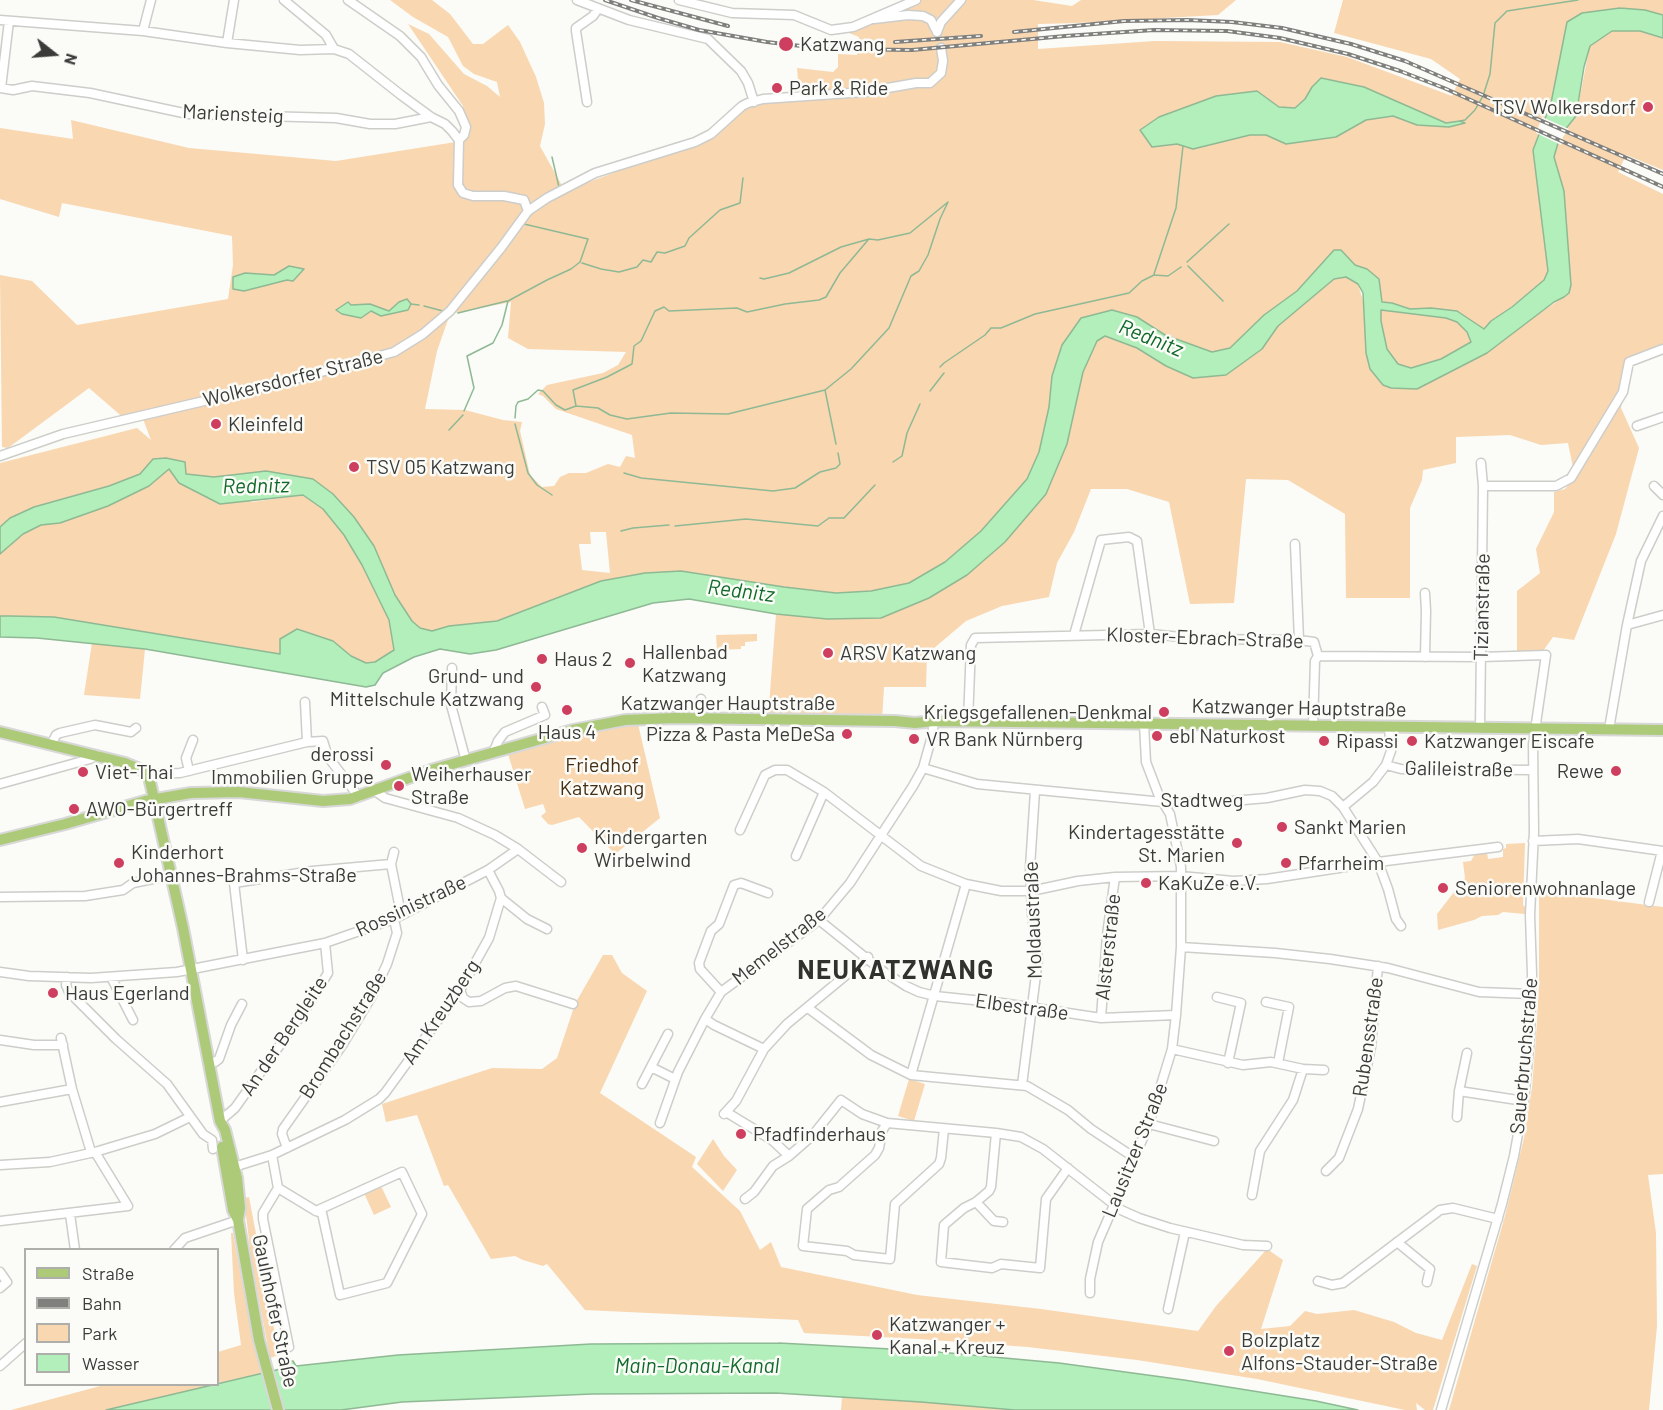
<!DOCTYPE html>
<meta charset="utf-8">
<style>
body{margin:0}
#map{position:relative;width:1663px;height:1410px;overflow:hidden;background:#fbfbf7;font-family:Barlow,sans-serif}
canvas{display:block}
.legend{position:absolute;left:24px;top:1248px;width:195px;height:138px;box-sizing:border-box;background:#fbfbf7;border:2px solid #aeaeab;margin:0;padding:8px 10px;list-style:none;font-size:18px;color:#3b3b3a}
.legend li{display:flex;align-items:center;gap:12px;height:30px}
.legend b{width:30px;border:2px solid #aeaeab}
.north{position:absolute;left:24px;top:24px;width:60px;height:60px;-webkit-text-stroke:4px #fbfbf7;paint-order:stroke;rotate:107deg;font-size:16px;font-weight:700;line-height:24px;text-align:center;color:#3b3b3a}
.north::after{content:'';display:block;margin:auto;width:21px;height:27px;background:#3b3b3a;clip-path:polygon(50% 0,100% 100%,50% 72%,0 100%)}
</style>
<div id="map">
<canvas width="1663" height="1410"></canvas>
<ul class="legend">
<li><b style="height:8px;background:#adca79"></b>Straße</li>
<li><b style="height:8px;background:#7f7f7d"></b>Bahn</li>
<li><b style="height:16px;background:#f9d7b1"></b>Park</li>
<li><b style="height:16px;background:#b2efba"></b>Wasser</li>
</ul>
<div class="north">N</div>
</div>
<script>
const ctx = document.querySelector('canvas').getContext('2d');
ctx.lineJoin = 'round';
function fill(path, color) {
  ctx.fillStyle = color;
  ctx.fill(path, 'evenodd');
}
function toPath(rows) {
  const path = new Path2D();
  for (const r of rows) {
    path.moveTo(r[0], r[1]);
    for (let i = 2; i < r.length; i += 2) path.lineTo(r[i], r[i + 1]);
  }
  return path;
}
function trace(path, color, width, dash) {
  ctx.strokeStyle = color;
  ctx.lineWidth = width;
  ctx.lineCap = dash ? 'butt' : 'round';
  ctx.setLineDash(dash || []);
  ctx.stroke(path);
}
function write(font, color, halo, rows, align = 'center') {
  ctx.font = font + ' Barlow,sans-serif';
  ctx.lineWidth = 5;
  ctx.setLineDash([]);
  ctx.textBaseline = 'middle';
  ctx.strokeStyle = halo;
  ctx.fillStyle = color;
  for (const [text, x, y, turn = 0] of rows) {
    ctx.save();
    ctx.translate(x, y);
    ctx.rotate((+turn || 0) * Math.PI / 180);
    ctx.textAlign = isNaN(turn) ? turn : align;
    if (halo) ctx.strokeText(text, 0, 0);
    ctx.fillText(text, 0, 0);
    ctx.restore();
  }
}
fill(toPath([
 [390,0,432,0,450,14,473,44,483,44,508,25,520,42,536,77,544,103,545,124,540,146,565,191,707,138,745,107,799,93,797,68,833,72,838,67,838,54,857,55,859,37,849,33,918,0,1033,0,1072,6,1081,0,1236,0,1218,15,1076,23,1038,24,1038,49,1155,41,1280,42,1347,57,1452,96,1460,79,1431,59,1334,33,1343,0,1663,0,1663,15,1645,10,1567,22,1551,103,1533,150,1548,271,1544,280,1511,307,1491,321,1472,342,1441,359,1410,368,1398,364,1387,349,1381,321,1355,265,1334,250,1297,291,1264,315,1230,348,1213,352,1165,335,1137,317,1112,310,1052,376,1049,407,1039,452,1027,479,981,531,945,562,909,583,871,591,836,593,784,587,681,571,645,573,601,581,497,621,449,626,432,631,420,628,412,621,395,595,389,581,354,517,266,471,214,477,186,474,184,462,154,459,140,474,109,486,34,507,10,518,0,527,0,463,137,428,151,440,143,419,126,420,89,388,8,448,2,447,0,275,32,281,77,325,228,299,233,265,232,236,62,203,59,217,0,199,0,128,73,139,71,120,189,148,336,161,462,141,463,106,408,24,429,34,464,74,487,86,500,97,497,82,474,74,463,66,448,37,413,17],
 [1312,87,1364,87,1446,124,1459,121,1449,127,1417,125,1393,116,1366,120,1336,137,1286,144,1266,135,1250,135,1193,149,1177,144,1257,92,1279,107,1295,108,1305,99],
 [511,302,508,338,528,349,626,352,618,365,603,373,547,385,538,394,543,396,556,409,632,435,635,458,626,456,620,467,608,464,586,473,569,473,560,477,554,486,542,487,530,475,520,431,522,422,503,420,465,410,425,409,437,351,450,314],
 [590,532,606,532,610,573,582,570,579,544,591,544],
 [1611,31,1640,31,1663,38,1663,170,1626,155,1618,172,1663,194,1663,345,1627,358,1621,408,1639,448,1616,534,1574,640,1553,637,1543,651,1517,652,1517,591,1540,573,1536,549,1554,512,1554,492,1565,489,1575,477,1568,443,1541,445,1510,435,1456,437,1456,463,1423,470,1422,480,1410,508,1410,598,1346,598,1345,514,1288,480,1246,479,1234,603,1190,604,1169,502,1127,489,1091,489,1074,532,1057,563,1049,597,1002,606,966,621,927,654,926,687,884,687,882,720,768,719,776,614,827,619,929,598,1067,444,1083,372,1097,341,1105,336,1137,348,1166,366,1262,349,1278,326,1334,279,1346,277,1358,284,1365,308,1366,353,1417,389,1449,372,1564,297,1571,285,1564,191,1554,157,1560,136,1576,116,1590,45],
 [169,469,252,502,303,495,323,509,344,535,362,565,389,620,394,650,375,662,366,663,351,656,333,641,298,629,280,654,54,617,0,616,0,554,23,534,41,525,60,523,108,506,149,486],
 [757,634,757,641,745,642,745,646,741,646,741,649,717,650,716,635],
 [92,643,145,649,140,699,84,695],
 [638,724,660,818,615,854,579,817,552,825,548,824,541,816,546,812,543,804,525,809,508,754,607,727],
 [1525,843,1523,905,1525,907,1525,914,1503,912,1498,915,1482,916,1474,920,1438,930,1437,914,1465,878,1463,862,1471,861,1475,854,1487,853,1488,859,1503,857,1503,849,1506,848,1506,844],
 [1539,891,1663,907,1663,1174,1648,1175,1656,1233,1657,1326,1649,1410,1449,1410,1505,1216,1524,1138,1532,1088,1536,1037,1539,985],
 [603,955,612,955,622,973,647,991,600,1093,696,1157,692,1167,740,1211,760,1250,771,1242,781,1267,917,1295,1041,1309,1198,1331,1216,1306,1267,1249,1283,1260,1261,1329,1290,1326,1305,1311,1317,1314,1354,1310,1394,1322,1416,1333,1442,1340,1472,1264,1477,1266,1433,1410,1425,1410,1416,1403,1417,1410,1405,1410,1257,1379,1137,1360,1028,1347,919,1339,804,1333,798,1320,585,1310,547,1264,543,1266,523,1260,515,1256,491,1259,448,1185,444,1186,417,1115,386,1122,382,1104,492,1068,542,1069,557,1058,575,1004],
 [909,1079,925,1084,914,1121,898,1116],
 [713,1139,724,1156,737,1170,723,1191,697,1164],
 [381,1186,391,1207,374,1215,364,1193],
 [249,1197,279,1355,270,1358,251,1257,244,1198],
 [231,1233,233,1233,254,1347,267,1372,218,1383,218,1352,241,1345,234,1293],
 [104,1385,213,1385,106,1410,11,1410],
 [842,1397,921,1402,1015,1410,841,1410]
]), '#f9d7b1');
const water = toPath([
 [1620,8,1645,10,1663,15,1663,38,1640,31,1612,31,1590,46,1584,67,1576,116,1560,136,1554,157,1564,191,1571,285,1569,293,1564,297,1554,302,1487,353,1417,389,1391,388,1383,385,1370,369,1366,353,1363,293,1358,284,1346,277,1334,279,1278,326,1262,349,1226,375,1193,378,1166,366,1137,348,1105,336,1097,341,1083,372,1067,444,1046,494,1005,542,967,575,929,598,881,618,827,619,776,614,689,599,653,603,496,650,470,654,440,649,414,657,383,673,375,685,366,687,145,649,37,638,0,637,0,616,10,616,54,617,280,654,280,639,297,629,333,641,351,656,366,663,375,662,394,650,389,620,362,565,344,535,323,509,303,495,220,504,179,483,169,469,149,486,108,506,60,523,41,525,23,534,0,554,0,527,10,518,34,507,109,486,140,474,153,459,166,458,185,462,186,474,214,477,266,471,313,479,333,494,354,517,374,546,395,595,412,621,420,628,432,631,449,626,497,621,601,581,645,573,681,571,784,587,836,593,871,591,909,583,945,562,981,531,1027,479,1039,452,1049,407,1052,376,1062,345,1081,318,1112,310,1137,317,1165,335,1212,352,1230,348,1264,315,1297,291,1334,250,1341,250,1355,265,1367,269,1379,279,1382,302,1392,303,1410,309,1431,308,1457,311,1484,329,1491,321,1512,307,1544,280,1548,271,1533,150,1551,103,1567,22,1582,13,1620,8],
 [1381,310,1446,318,1457,322,1467,332,1471,342,1441,359,1411,368,1398,364,1387,349,1381,321,1381,310],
 [1321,78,1364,87,1446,123,1460,121,1465,123,1449,127,1417,125,1393,116,1366,120,1336,137,1286,144,1266,135,1250,135,1193,149,1177,144,1152,147,1140,130,1159,117,1216,96,1257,91,1279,107,1295,108,1305,99,1312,87,1321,78],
 [289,266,304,269,293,281,287,280,244,291,233,289,233,277,245,273,274,275,289,266],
 [407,299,411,304,408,310,381,316,371,311,361,318,342,314,336,310,348,302,351,305,370,304,389,311,399,302,407,299],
 [779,1343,928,1351,1059,1363,1184,1380,1316,1401,1358,1410,1015,1410,921,1402,776,1393,592,1394,402,1402,341,1410,106,1410,289,1367,289,1361,293,1361,296,1366,398,1355,591,1344,779,1343]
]);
fill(water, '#b2efba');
trace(water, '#8eb994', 1.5);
fill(toPath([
 [1542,117,1569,129,1563,137,1561,145,1536,133]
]), '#fbfbf7');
trace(toPath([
 [1460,121,1465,120,1475,110,1483,96,1490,74,1495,23,1507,11,1578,0],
 [552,157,559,187,553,190],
 [530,205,541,197],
 [1187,262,1229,224],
 [582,263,601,269,619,272,637,267,643,260,651,262,657,252,665,253,685,246,689,238,720,210,740,203,743,178],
 [1188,266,1223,301],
 [1154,274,1176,208,1183,146],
 [411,304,419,305],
 [424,306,443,311],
 [458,313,507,301],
 [940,367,944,363,985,335,991,328,1001,328,1035,314,1129,293,1142,281,1154,275,1168,276,1181,267],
 [825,390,836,444],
 [930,391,944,373],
 [576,406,598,408,610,415,627,419,671,413,728,414,825,390,851,369,889,328,911,276,919,271,928,255,940,219,948,202,910,233,878,240,869,239,841,247,789,273,764,279,760,278],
 [464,411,474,388,467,356,493,343,502,325,508,301,547,280,571,269,580,262,588,239,524,224],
 [515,418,516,406,518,402,528,399,538,390,543,391,556,405,565,410,576,406,573,390,607,377,632,364,634,346,641,341,655,311,664,307,669,311,737,308,747,312,785,304,819,300,826,297,840,273,868,240],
 [515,424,528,473,537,485,552,495],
 [449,430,463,415],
 [893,462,902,456,907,433,920,404],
 [624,473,641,478,773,491,795,488,820,472,836,468,840,464,838,453],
 [675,526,746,519,818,526,829,518,844,518,875,485],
 [621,531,633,528,669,525]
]), '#8eb994', 1.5);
trace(toPath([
 [937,32,941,48]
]), '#d5d5d1', 8, [8, 4]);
const minor = toPath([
 [284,0,326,35,334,49],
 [348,0,400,36,421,57,438,85,459,111,466,127,464,135,459,140],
 [577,0,629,20,708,39,741,71,748,83,754,102],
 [679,0,732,13,794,15,831,30,853,27,916,0],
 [874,19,908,15,923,16,931,20,937,32],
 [0,20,143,31,227,43,300,50,334,49,349,54,401,95,431,117,445,124,452,131,459,140,458,185,463,193,473,196,504,196,524,200,528,211],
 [143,31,151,0],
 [937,32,941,22,961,0],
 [227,43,234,0],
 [0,88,13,90,32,86,90,93,188,114,336,118,370,124,395,124,431,117],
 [1,88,9,21],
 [587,102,576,31,576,28,593,16,598,9],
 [1637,426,1663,417],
 [0,456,63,434,281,383,394,352,423,334,450,311,501,248,528,211,547,198,595,173,695,142,711,134,742,106,748,103,763,99,865,92,916,83,930,83,941,73,943,61,941,48],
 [1483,486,1556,486,1571,478,1623,392,1629,362,1663,349],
 [1654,486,1663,495],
 [1295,544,1299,640],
 [1425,593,1426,611,1425,657],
 [1627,625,1641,561,1663,516],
 [1074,635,1101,540,1129,537,1137,541,1150,634],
 [1318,656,1481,657,1546,655,1533,744,1534,832,1530,915,1532,974,1530,1037,1524,1101,1514,1156,1502,1204,1441,1410],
 [452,668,451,705,466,761],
 [305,702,307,742],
 [698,718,701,699],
 [968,722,971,645,975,638,1150,634,1202,639,1299,640,1314,642,1318,656],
 [1313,726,1315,661,1318,656],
 [1480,728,1483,486,1481,463],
 [1609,729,1627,625,1663,615],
 [51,745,56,735,60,733,95,725,131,732,136,728],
 [493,753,498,741,505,732,545,715,542,707],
 [1386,765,1401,769,1533,770],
 [923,768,977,784,1163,802,1232,801,1267,798,1305,790,1320,791,1332,796,1343,807,1378,862,1388,889,1396,919,1401,926],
 [189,771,186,758,193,740],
 [147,774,180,773,307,742,323,741,328,757,359,797],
 [0,784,90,759,97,755],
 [375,791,385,798,458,818,495,835,518,849,561,882],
 [1343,807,1373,782,1386,765,1391,751,1389,727],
 [740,830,765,775,775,770,787,770,824,792,921,866,966,884,1001,891,1031,891,1078,881,1115,877,1181,876,1233,881,1267,879,1378,862,1498,847],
 [1533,841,1578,839,1663,851],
 [796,856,824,792],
 [391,864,394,852],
 [0,897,85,896,123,890,133,883,172,875],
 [501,898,527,919,547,929],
 [1649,902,1662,851],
 [819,920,881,970,906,986,919,992,935,996,1002,1003,1101,1018,1176,1015],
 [1181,947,1275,953,1330,959,1388,968,1479,992,1531,994],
 [243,960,234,883,312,871,391,864,401,914],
 [0,972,29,976,91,978,177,972,325,943,394,919,488,870,518,849],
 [67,977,66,985,69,992,116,1039,167,1084,203,1134,212,1140,213,1149],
 [111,977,133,1020],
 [460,990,463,998,469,1002,481,1001,505,988,516,986,573,1004],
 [721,992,700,969,699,963,711,931,719,924,734,885,741,883,768,893],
 [1217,997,1241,1003,1228,1063],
 [1266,1002,1289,1007,1278,1063],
 [808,1008,871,1055,911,1075,1027,1086,1068,1110,1091,1129,1135,1158],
 [1101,1018,1107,935,1115,877],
 [61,1038,72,1089,91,1152],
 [0,1040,34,1045,63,1045],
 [764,1049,714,1025,705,1019,721,992,819,920,850,883,913,786,923,768,932,736,934,721],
 [1172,1049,1243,1065,1271,1062,1303,1069,1324,1070],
 [208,1064,215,1062,219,1059,231,1025,242,1004],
 [651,1067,675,1079],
 [911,1075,966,884],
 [642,1084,668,1034],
 [1022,1085,1038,959,1032,914,1030,867,1035,791],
 [1459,1091,1524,1101],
 [0,1102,72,1089],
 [726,1112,772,1140,789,1156],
 [724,1114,736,1101,764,1049,787,1024,868,957],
 [1457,1117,1459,1091,1467,1053],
 [220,1121,235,1108,307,1007,328,973,325,943],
 [660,1123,678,1072,705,1019],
 [887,1123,882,1131,879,1148,875,1155,839,1187,829,1190,807,1209,803,1246,847,1251,854,1255,890,1259,895,1204,939,1164,941,1158,944,1129],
 [1149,1124,1214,1141],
 [996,1133,991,1187,989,1191,976,1202,964,1208,944,1225,941,1262,992,1268,1001,1264,1040,1268,1046,1199,1068,1168],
 [287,1148,282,1134,283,1129,343,1044,372,996,387,964,397,933,394,919],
 [272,1155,278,1188,263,1213,263,1219,289,1347],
 [0,1165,50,1162,95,1152,155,1134,190,1117],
 [229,1170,234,1167,272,1155,345,1120,379,1099,385,1093,460,990,489,938,501,898,499,891,488,870],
 [1326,1171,1339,1158,1358,1109,1371,1047,1378,966],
 [278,1188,316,1211,322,1213,340,1295,387,1283,422,1214,402,1172,316,1211],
 [1252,1195,1260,1151,1293,1100,1303,1069],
 [745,1199,754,1192,773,1166,789,1156,813,1135,841,1100,862,1114,887,1123,996,1133,1021,1137,1043,1149,1121,1210,1139,1218,1170,1228,1243,1245,1267,1246],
 [976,1202,994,1221,1003,1222],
 [70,1214,75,1250],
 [0,1221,128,1206,95,1152],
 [1397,1242,1430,1269,1427,1282],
 [174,1250,185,1238,238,1220],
 [0,1272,7,1282,0,1288],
 [1318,1281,1332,1285,1343,1283,1440,1210,1453,1208,1498,1219],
 [1090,1293,1090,1279,1098,1242,1149,1124,1172,1049,1176,1015,1181,947,1181,867,1170,814,1159,796,1146,762,1144,724],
 [1168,1309,1185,1232],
 [0,1366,26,1343]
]);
const major = toPath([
 [0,732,125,763,142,770,149,777,183,928,220,1121,225,1130,237,1178,240,1208,238,1220],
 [0,840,65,824,145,801,191,793,239,792,323,801,350,799,431,770,573,730,625,720,675,718,895,721,915,723,934,721,1663,730],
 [222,1147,233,1210,238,1220,259,1340,278,1410]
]);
trace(minor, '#cdcdca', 11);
trace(major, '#d8d8d8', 14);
trace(minor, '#fff', 8);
trace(major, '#adca79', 10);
const rail = toPath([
 [605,0,658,18,699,30,767,42,827,49,912,50,1065,36,1154,30,1227,31,1280,38,1348,54,1400,71,1444,88,1663,187],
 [631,0,728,26],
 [1014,32,1124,21,1187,20,1232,22,1282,28,1351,44,1405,61,1663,174],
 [895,42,981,36]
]);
trace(rail, '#7f7f7d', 4);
trace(rail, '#fbfbf7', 1.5, [4.5]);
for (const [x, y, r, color] of [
 [786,44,8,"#ce3e5e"],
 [777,88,6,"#ce3e5e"],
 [1648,107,6,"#ce3e5e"],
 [216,424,6,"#ce3e5e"],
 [354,467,6,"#ce3e5e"],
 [828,653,6,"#ce3e5e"],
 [542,659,6,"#ce3e5e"],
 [630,663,6,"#ce3e5e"],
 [536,687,6,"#ce3e5e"],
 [567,710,6,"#ce3e5e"],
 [1164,712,6,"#ce3e5e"],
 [847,734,6,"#ce3e5e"],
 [1157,736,6,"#ce3e5e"],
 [914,739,6,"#ce3e5e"],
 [1324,741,6,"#ce3e5e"],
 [1412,741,6,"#ce3e5e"],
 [386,765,6,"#ce3e5e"],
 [1616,771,6,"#ce3e5e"],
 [83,772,6,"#ce3e5e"],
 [399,786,6,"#ce3e5e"],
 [74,809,6,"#ce3e5e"],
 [1282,827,6,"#ce3e5e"],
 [1237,843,6,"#ce3e5e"],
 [582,848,6,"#ce3e5e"],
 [119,863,6,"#ce3e5e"],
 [1286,863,6,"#ce3e5e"],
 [1146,883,6,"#ce3e5e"],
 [1443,888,6,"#ce3e5e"],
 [53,993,6,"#ce3e5e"],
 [741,1134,6,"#ce3e5e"],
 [877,1335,6,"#ce3e5e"],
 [1229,1351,6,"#ce3e5e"]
]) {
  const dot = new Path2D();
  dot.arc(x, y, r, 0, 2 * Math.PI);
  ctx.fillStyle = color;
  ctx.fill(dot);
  trace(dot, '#fbfbf7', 2);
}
write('20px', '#3b3b3a', '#fbfbf7', [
 ["Katzwang",800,44],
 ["Park & Ride",789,88],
 ["TSV Wolkersdorf",1636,107,"right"],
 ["Kleinfeld",228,424],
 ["TSV 05 Katzwang",366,467],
 ["Hallenbad",642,652],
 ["Katzwang",642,675],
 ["ARSV Katzwang",840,653],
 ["Haus 2",554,659],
 ["Grund- und",524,676,"right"],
 ["Mittelschule Katzwang",524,699,"right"],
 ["Kriegsgefallenen-Denkmal",1152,712,"right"],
 ["Haus 4",567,732,"center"],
 ["Pizza & Pasta MeDeSa",835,734,"right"],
 ["ebl Naturkost",1169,736],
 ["VR Bank Nürnberg",926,739],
 ["Ripassi",1336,741],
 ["Katzwanger Eiscafe",1424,741],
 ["derossi",374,754,"right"],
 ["Immobilien Gruppe",374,777,"right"],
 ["Rewe",1604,771,"right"],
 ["Viet-Thai",95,772],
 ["Weiherhauser",411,774],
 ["Straße",411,797],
 ["AWO-Bürgertreff",86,809],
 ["Sankt Marien",1294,827],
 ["Kindertagesstätte",1225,832,"right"],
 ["St. Marien",1225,855,"right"],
 ["Kindergarten",594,837],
 ["Wirbelwind",594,860],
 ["Kinderhort",131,852],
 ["Johannes-Brahms-Straße",131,875],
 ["Pfarrheim",1298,863],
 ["KaKuZe e.V.",1158,883],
 ["Seniorenwohnanlage",1455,888],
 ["Haus Egerland",65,993],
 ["Pfadfinderhaus",753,1134],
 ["Katzwanger +",889,1324],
 ["Kanal + Kreuz",889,1347],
 ["Bolzplatz",1241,1340],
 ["Alfons-Stauder-Straße",1241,1363]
], 'left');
write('20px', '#3b3b3a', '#fbfbf7', [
 ["Mariensteig",233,114,3],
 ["Wolkersdorfer Straße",293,378,-14],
 ["Tizianstraße",1482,607,-89],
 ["Kloster-Ebrach-Straße",1205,638,2],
 ["Katzwanger Hauptstraße",728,703],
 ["Katzwanger Hauptstraße",1299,708,1],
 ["Galileistraße",1459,769,1],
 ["Stadtweg",1202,800],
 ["Rossinistraße",411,906,-25],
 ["Moldaustraße",1033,920,-92],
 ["Memelstraße",779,946,-38],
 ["Alsterstraße",1108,947,-84],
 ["Elbestraße",1022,1007,8],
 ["Am Kreuzberg",441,1012,-56],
 ["Brombachstraße",343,1035,-58],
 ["An der Bergleite",284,1036,-56],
 ["Rubensstraße",1368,1037,-82],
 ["Sauerbruchstraße",1524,1056,-85],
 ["Lausitzer Straße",1135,1150,-68],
 ["Gaulnhofer Straße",275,1311,78]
]);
write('20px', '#442f15', '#fbfbf7', [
 ["Friedhof",602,765],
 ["Katzwang",602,788]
]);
write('italic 21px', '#0f692a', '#fbfbf7', [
 ["Rednitz",1151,338,22],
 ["Rednitz",256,486,-1],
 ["Rednitz",741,591,7],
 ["Main-Donau-Kanal",697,1366]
]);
ctx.letterSpacing = '1.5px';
write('bold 26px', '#31312e', '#fbfbf7', [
 ["NEUKATZWANG",896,970]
]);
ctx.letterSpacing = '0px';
</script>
